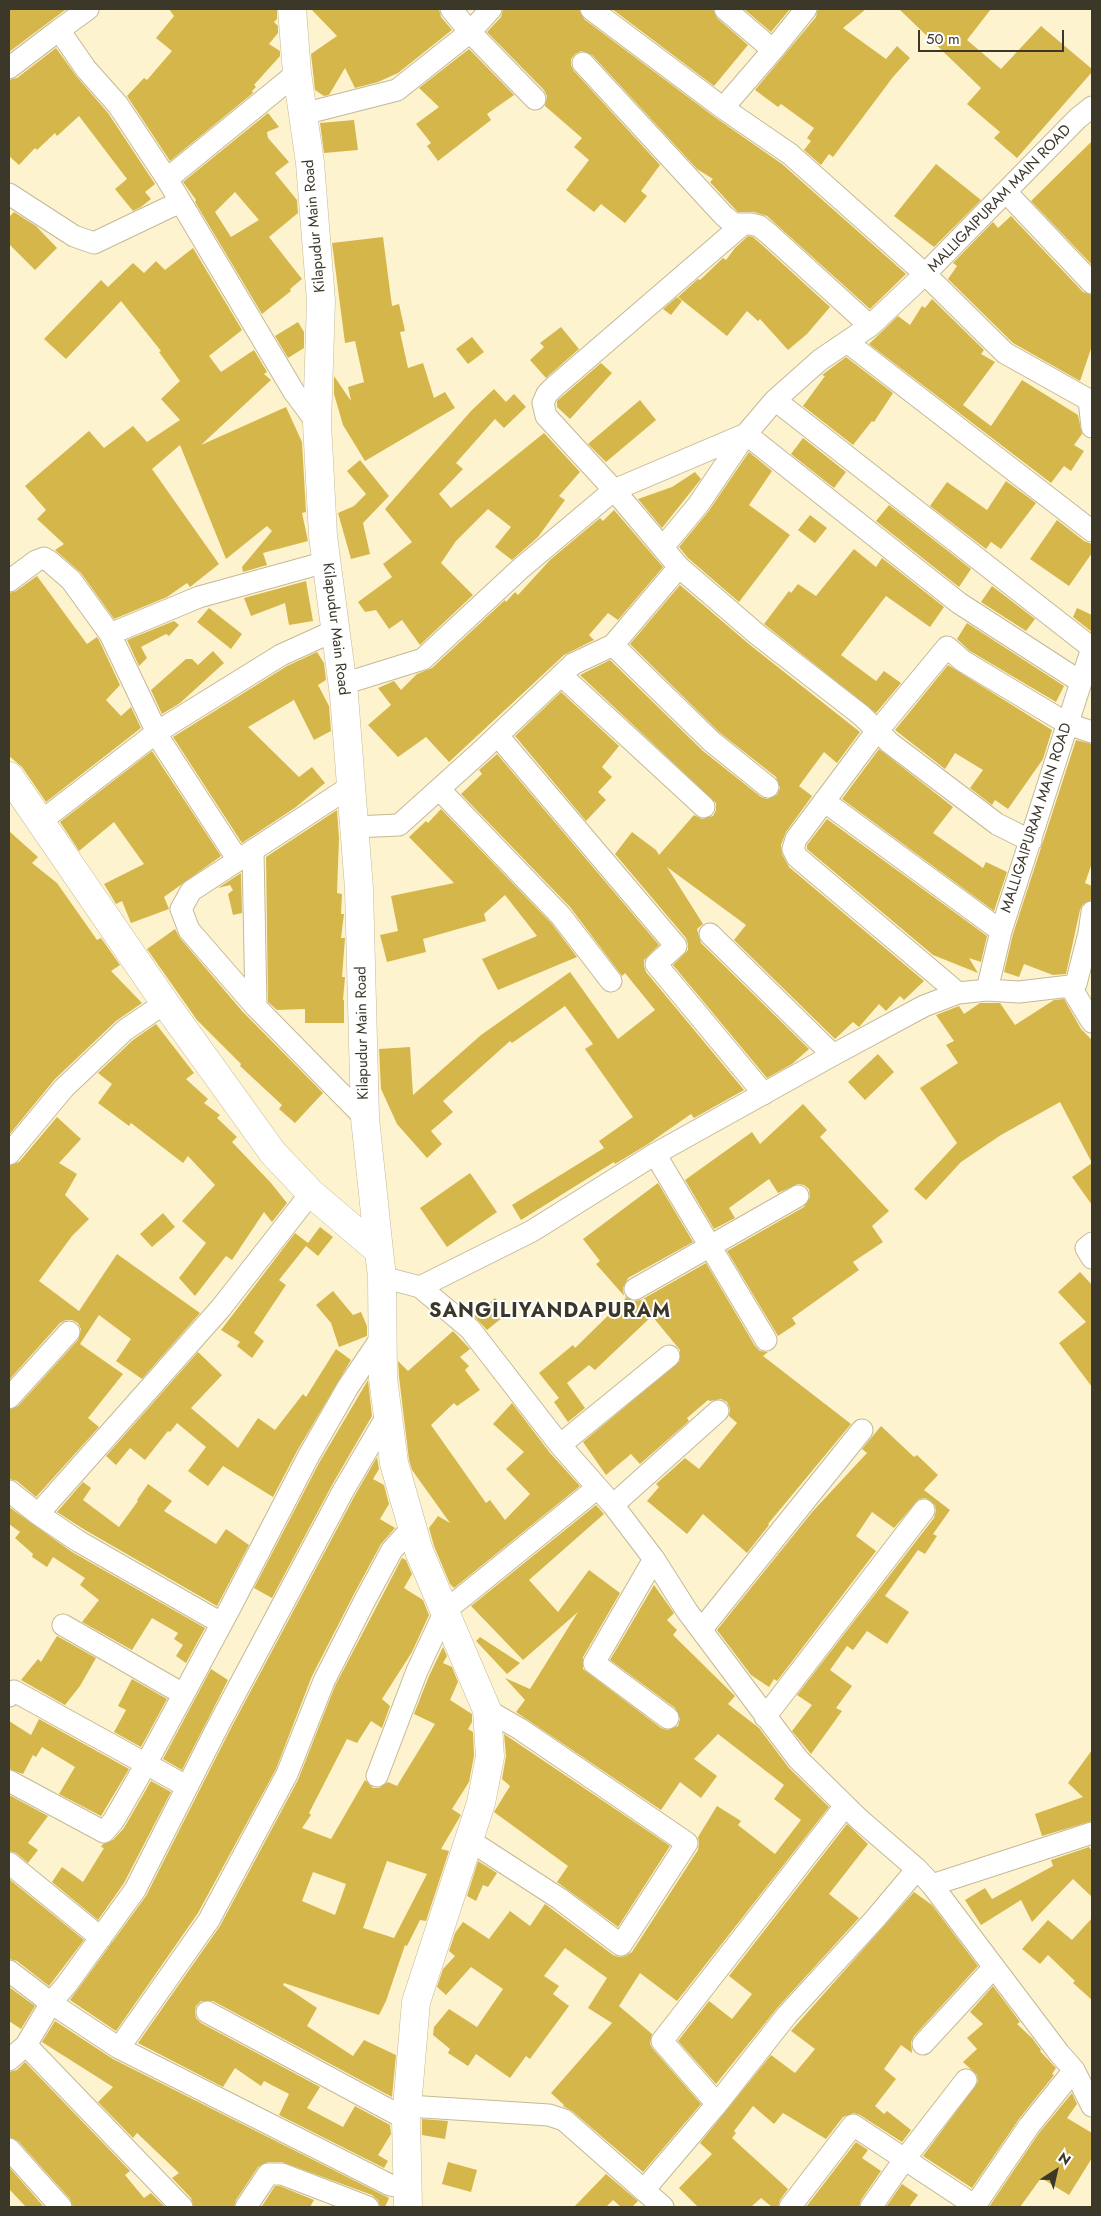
<!DOCTYPE html>
<style>
body{margin:0}
#map{position:relative;width:1101px;height:2216px;overflow:hidden;background:#fef3cf;font-family:Jost,sans-serif}
canvas{display:block}
.frame{position:absolute;inset:0;border:10px solid #3b3729;pointer-events:none}
.north{position:absolute;left:1031px;top:2146px;width:50px;height:50px;-webkit-text-stroke:4px #fff;paint-order:stroke;rotate:35deg;font-size:14px;font-weight:700;line-height:20px;text-align:center;color:#3b3729}
.north::after{content:'';display:block;margin:auto;width:18px;height:22px;background:#3b3729;clip-path:polygon(50% 0,100% 100%,50% 72%,0 100%)}
.scale{position:absolute;left:918px;top:30px;width:146px;height:22px;box-sizing:border-box;border:2px solid #3b3729;border-top:0;padding-left:6px;font-size:15px;line-height:18px;white-space:nowrap;color:#3b3729;-webkit-text-stroke:4px #fff;paint-order:stroke}
</style>
<div id="map">
<canvas width="1101" height="2216"></canvas>
<div class="frame"></div>
<div class="north">N</div>
<div class="scale">50 m</div>
</div>
<script>
const ctx = document.querySelector('canvas').getContext('2d');
ctx.lineJoin = 'round';
function fill(path, color) {
  ctx.fillStyle = color;
  ctx.fill(path, 'evenodd');
}
function toPath(rows) {
  const path = new Path2D();
  for (const r of rows) {
    path.moveTo(r[0], r[1]);
    for (let i = 2; i < r.length; i += 2) path.lineTo(r[i], r[i + 1]);
  }
  return path;
}
function trace(path, color, width, dash) {
  ctx.strokeStyle = color;
  ctx.lineWidth = width;
  ctx.lineCap = dash ? 'butt' : 'round';
  ctx.setLineDash(dash || []);
  ctx.stroke(path);
}
function write(font, color, halo, rows, align = 'center') {
  ctx.font = font + ' Jost,sans-serif';
  ctx.lineWidth = 4;
  ctx.setLineDash([]);
  ctx.textBaseline = 'middle';
  ctx.strokeStyle = halo;
  ctx.fillStyle = color;
  for (const [text, x, y, turn = 0] of rows) {
    ctx.save();
    ctx.translate(x, y);
    ctx.rotate((+turn || 0) * Math.PI / 180);
    ctx.textAlign = isNaN(turn) ? turn : align;
    if (halo) ctx.strokeText(text, 0, 0);
    ctx.fillText(text, 0, 0);
    ctx.restore();
  }
}
fill(toPath([
 [9,9,63,9,65,10,9,52],
 [169,9,277,9,277,19,274,22,278,26,278,33,269,44,280,51,280,56,254,85,256,87,252,91,253,93,170,161,127,96,144,78,147,80,172,51,156,38,174,16],
 [311,9,439,9,441,17,452,30,398,73,378,82,355,88,345,68,329,95,324,96,315,90,311,54,337,36],
 [503,9,579,9,584,19,716,118,782,164,906,274,870,309,767,216,754,212,738,212,733,207,710,182,713,179,697,169,592,55,581,51,575,54,571,59,571,65,574,71,660,165,641,191,647,196,625,223,601,204,594,212,566,190,589,160,574,147,582,138,545,106,547,96,544,90,487,32,501,17],
 [612,9,713,9,717,18,748,45,714,86],
 [744,9,790,9,771,32],
 [818,9,866,9,843,28,886,59,897,46,910,58,893,77,833,157,829,154,821,165,804,150,811,141,807,138,814,128,781,104,778,107,755,90,816,17],
 [899,9,991,9,967,40,1001,69,1041,26,1092,69,1092,72,1017,158,994,138,1000,132,967,104,981,88],
 [56,48,77,77,108,113,155,184,145,192,151,199,141,207,133,211,115,189,127,179,79,116,57,136,55,133,37,150,35,148,19,165,9,156,9,80,17,78],
 [469,49,514,95,487,114,491,120,438,161,427,146,431,143,416,124,439,107,419,88],
 [268,113,279,127,267,132,268,138,289,162,275,173,297,200,298,213,269,237,302,279,290,289,291,291,262,314,195,202,196,200,183,182],
 [235,192,259,220,231,237,215,212],
 [354,120,358,150,324,153,320,123],
 [1092,141,1092,265,1031,201],
 [936,164,981,200,934,247,894,216],
 [14,212,36,226,57,248,35,270,9,244,9,217],
 [1011,216,1083,292,1092,295,1092,346,1080,381,1013,343,948,279,957,266,953,263,993,222,998,228],
 [748,236,753,237,761,244,830,307,807,334,788,350,760,319,758,321,747,311,727,336,678,297,698,279,700,280,723,258,726,260,735,248],
 [383,237,392,306,399,304,405,331,400,332,408,368,423,363,434,398,445,392,455,408,365,461,343,425,334,394,334,376,351,401,348,387,364,382,355,341,345,343,332,243],
 [193,248,242,330,209,356,221,372,254,350,267,372,264,374,271,380,201,445,286,407,302,442,306,512,302,513,308,541,263,553,267,565,243,572,242,567,272,531,267,526,226,559,180,445,152,469,219,564,190,587,187,583,167,597,114,619,81,573,55,550,64,544,37,519,46,510,25,486,89,431,104,448,133,426,147,442,180,420,161,399,180,381,159,352,161,351,121,301,66,359,44,339,101,280,108,287,133,263,144,273,156,261,165,270],
 [677,297,682,301,671,315,663,309],
 [932,299,984,350,981,354,995,362,963,405,991,426,1022,380,1078,415,1082,434,1074,445,1084,451,1071,471,1064,466,1051,483,869,344,898,316,910,325,922,306,925,308],
 [298,322,304,332,304,348,288,358,275,336],
 [561,327,579,349,546,378,530,360,544,347,540,343],
 [472,337,484,352,468,364,456,349],
 [846,357,893,393,874,422,872,421,853,445,803,406,825,376,822,375],
 [601,363,612,373,570,419,557,407,557,401],
 [494,389,506,402,514,394,526,407,504,428,495,419,456,463,463,469,439,494,451,508,544,433,580,472,559,496,565,500,538,537,512,560,495,547,511,527,488,509,456,541,441,563,473,595,420,645,402,620,389,629,376,610,365,612,358,602,392,577,383,564,412,542,385,509,471,411],
 [640,400,656,420,606,462,588,444],
 [803,438,846,472,834,488,791,454],
 [749,452,772,471,749,505,790,535,739,602,688,558,679,547,708,512],
 [360,460,389,496,363,523,370,554,351,559,338,513,354,506,366,494,347,471],
 [695,472,701,479,662,528,638,499,672,487],
 [1006,481,1036,503,1001,549,991,542,986,549,930,506,947,482,987,510],
 [889,505,971,569,959,587,876,521],
 [614,510,663,567,618,620,608,613,589,635,594,640,564,655,449,762,426,737,398,757,368,725,391,705,378,688,394,681,401,690,417,674,432,668,505,600,506,602,515,592,518,595,550,560,600,518,603,521],
 [810,515,827,528,815,543,798,530],
 [1057,520,1084,541,1092,544,1092,553,1069,586,1030,559],
 [854,549,876,567,882,558,944,607,930,627,886,596,841,655,876,681,884,671,901,683,876,713,764,624,789,591,791,593,798,584,816,596],
 [37,576,87,644,97,637,99,640,120,685,106,700,121,716,131,707,141,728,46,802,22,767,9,756,9,593,16,591],
 [306,581,313,621,289,625,285,603,251,616,244,598],
 [680,585,750,645,860,732,837,763,824,752,799,786,812,796,786,832,781,845,782,854,789,867,924,981,904,1000,900,996,886,1011,879,1004,859,1027,853,1022,835,1039,734,940,746,925,667,867,703,924,697,929,701,943,809,1049,792,1064,767,1078,673,965,688,950,688,944,686,938,615,854,632,832,656,850,659,855,694,815,702,819,713,816,716,810,716,803,580,675,610,660,703,751,761,797,767,799,777,795,780,788,776,777,719,732,630,644],
 [992,586,1035,619,1026,631,981,602],
 [209,608,242,634,231,649,197,622],
 [1077,608,1092,615,1092,632,1073,617],
 [174,621,179,625,169,636,166,634,141,647,147,658,139,666,127,640],
 [967,623,1064,686,1056,702,970,651,957,639],
 [213,651,224,663,180,703,162,714,151,690,186,659,192,659,198,665],
 [317,652,324,663,326,680,318,685,329,706,331,731,314,740,294,700,248,727,299,777,312,767,325,783,296,807,242,843,173,737,287,666],
 [948,665,1052,730,1043,759,1008,809,995,800,992,805,970,788,983,770,955,753,945,769,895,730],
 [561,692,619,746,602,767,612,777,598,792,606,800,586,821,515,736],
 [1076,740,1092,744,1092,863,1085,883,1092,886,1092,900,1083,904,1080,910,1066,974,1053,975,1024,964,1019,977,1004,972,1013,934],
 [879,749,953,807,933,833,983,868,986,862,1007,872,994,911,842,799],
 [152,751,221,856,164,897,169,909,131,923,122,901,116,904,104,884,144,864,114,822,79,851,60,822],
 [497,754,659,945,644,960,644,966,646,972,744,1090,694,1118,691,1114,648,1144,615,1164,614,1162,521,1220,512,1205,604,1148,599,1141,633,1117,585,1049,593,1044,565,1006,512,1043,510,1041,443,1101,453,1112,431,1131,442,1144,427,1158,397,1124,381,1089,379,1049,410,1047,413,1095,481,1035,570,972,618,1039,655,1010,625,973,622,976,570,907,461,794,482,774,479,770],
 [441,809,552,924,577,957,498,990,482,959,537,936,505,895,484,914,486,921,423,939,426,952,387,962,380,935,398,931,391,896,454,883,409,837,426,821,428,823],
 [337,810,339,838,337,893,342,894,341,914,344,914,341,938,345,938,342,977,345,977,343,1000,344,1000,344,1023,305,1023,305,1009,277,1010,268,1002,266,857],
 [827,819,987,936,981,962,969,958,978,973,933,955,807,849,807,845],
 [9,831,38,857,32,863,57,883,97,940,101,938,120,965,111,971,142,1003,116,1021,55,1079,9,1135],
 [241,873,242,913,233,915,228,894,233,890,230,885,218,888],
 [175,929,180,938,242,1011,323,1093,295,1123,279,1109,282,1105,240,1066,241,1064,197,1020,147,949],
 [1064,999,1081,1029,1092,1040,1092,1205,1072,1177,1092,1163,1060,1102,1001,1135,961,1162,926,1200,914,1189,957,1143,920,1088,958,1063,946,1045,954,1041,936,1015,959,1006,964,1014,980,1003,1000,1003,1015,1025,1054,1000],
 [156,1024,194,1073,186,1079,208,1099,204,1103,220,1115,217,1118,237,1137,232,1142,271,1183,287,1203,272,1222,264,1212,232,1260,226,1256,195,1296,179,1278,206,1243,182,1221,215,1185,188,1156,183,1163,131,1123,129,1126,98,1103,112,1084,98,1073,133,1040],
 [878,1054,894,1072,865,1100,848,1082],
 [803,1104,827,1130,820,1137,889,1211,872,1226,883,1242,853,1262,859,1270,792,1318,796,1324,778,1336,727,1251,804,1207,810,1197,809,1189,804,1185,798,1184,778,1193,769,1179,729,1208,735,1218,714,1229,685,1180,752,1132,760,1144],
 [57,1117,81,1139,59,1163,77,1174,65,1195,89,1219,72,1236,39,1281,79,1311,117,1254,200,1313,142,1379,116,1361,131,1339,99,1315,80,1344,123,1374,88,1418,99,1427,36,1497,17,1481,9,1479,9,1410,18,1406,78,1340,81,1329,78,1323,72,1320,66,1320,60,1323,9,1380,9,1166,19,1162],
 [470,1173,497,1212,447,1247,420,1208],
 [658,1183,693,1242,628,1278,623,1288,624,1296,634,1301,641,1300,706,1263,755,1346,760,1351,768,1352,763,1356,851,1424,768,1524,769,1525,747,1553,703,1514,687,1534,647,1501,659,1487,656,1484,685,1458,699,1469,737,1423,729,1416,730,1409,727,1402,721,1399,710,1401,708,1400,687,1418,689,1421,640,1464,631,1454,606,1475,583,1442,680,1361,680,1350,652,1316,595,1370,589,1365,567,1383,585,1408,568,1422,554,1402,559,1398,539,1373,573,1345,575,1348,626,1298,596,1264,600,1261,583,1239],
 [163,1213,175,1227,152,1247,140,1234],
 [320,1227,333,1237,318,1256,306,1246,279,1280,286,1285,254,1333,264,1341,252,1358,237,1346,240,1342,221,1330,295,1233,308,1243],
 [1080,1272,1092,1285,1092,1387,1059,1343,1086,1322,1058,1292],
 [333,1291,353,1315,361,1312,367,1326,367,1336,339,1347,331,1323,316,1305],
 [495,1298,508,1313,487,1330,474,1316],
 [453,1331,470,1349,460,1357,469,1366,465,1370,480,1390,457,1406,454,1403,431,1425,486,1503,490,1500,505,1520,530,1494,506,1469,524,1452,493,1424,512,1403,550,1453,580,1486,454,1588,450,1584,434,1546,429,1528,438,1516,450,1523,412,1470,409,1460,399,1377,398,1361,408,1371],
 [336,1349,351,1360,297,1451,273,1497,223,1466,208,1486,188,1471,206,1447,177,1423,170,1432,168,1431,145,1460,130,1448,116,1465,106,1456,198,1352,222,1375,191,1408,238,1448,258,1418,275,1430,303,1394,306,1397],
 [368,1380,372,1416,332,1485,272,1598,254,1588,319,1463],
 [881,1426,914,1457,917,1455,938,1475,924,1490,950,1510,933,1534,937,1536,925,1554,918,1550,885,1596,909,1612,887,1644,867,1631,853,1650,847,1646,830,1670,852,1686,836,1708,842,1711,811,1754,792,1731,812,1705,797,1695,934,1518,936,1511,935,1505,926,1498,919,1499,894,1528,872,1512,856,1536,876,1551,777,1681,774,1679,769,1687,751,1675,717,1630,813,1511,867,1453,862,1449],
 [377,1457,379,1469,373,1479,384,1485,389,1504,380,1519,395,1528,381,1544,354,1594,312,1676,276,1769,198,1913,116,2031,70,2000,146,1896,230,1730,354,1497],
 [83,1482,91,1488,83,1500,119,1527,138,1501,137,1500,148,1484,172,1501,164,1511,216,1544,226,1529,249,1545,217,1606,85,1530,57,1512],
 [596,1505,604,1514,529,1580,558,1612,589,1570,620,1593,583,1657,583,1669,661,1728,667,1730,678,1726,680,1719,675,1708,610,1660,654,1585,674,1613,667,1620,677,1630,673,1635,735,1696,728,1704,759,1728,789,1768,829,1807,677,2001,640,1973,619,2006,652,2034,650,2044,653,2049,701,2104,643,2172,572,2111,563,2106,564,2105,551,2093,612,2023,588,2008,607,1978,565,1948,544,1976,559,1986,553,1994,569,2006,530,2059,526,2056,510,2078,476,2054,468,2066,448,2053,450,2049,433,2035,434,2027,449,2009,477,2027,503,1989,471,1967,446,1995,437,1987,443,1969,455,1956,449,1951,455,1933,463,1922,489,1939,510,1911,530,1926,545,1904,613,1955,619,1957,626,1956,632,1952,698,1850,699,1843,698,1837,717,1806,741,1821,738,1825,775,1854,801,1820,774,1799,784,1785,718,1734,694,1759,717,1776,701,1798,680,1782,661,1810,516,1712,525,1700,505,1678,530,1689,578,1612,523,1660,471,1606],
 [9,1507,72,1552,205,1628,186,1663,176,1656,183,1645,174,1639,178,1633,152,1618,132,1650,82,1622,99,1600,80,1585,85,1578,53,1557,47,1567,32,1557,33,1554,15,1538,20,1532,9,1524],
 [402,1558,406,1560,412,1574,404,1588,423,1600,429,1615,412,1652,382,1699,390,1706,382,1728,371,1721,357,1743,347,1739,309,1813,311,1815,302,1828,331,1839,365,1780,373,1788,379,1788,388,1782,397,1786,435,1724,414,1714,429,1676,443,1647,447,1656,443,1663,452,1667,458,1682,450,1700,472,1714,472,1722,468,1729,473,1732,474,1756,469,1782,452,1809,461,1815,441,1849,449,1851,426,1921,420,1920,407,1946,405,1945,386,2001,379,2015,284,1983,283,1985,317,2008,307,2026,353,2056,364,2040,396,2055,392,2097,213,2001,201,2001,196,2006,195,2012,196,2018,201,2023,320,2087,307,2108,343,2127,355,2106,390,2125,391,2134,378,2155,388,2161,384,2168,279,2115,289,2094,264,2081,261,2086,235,2068,223,2087,138,2043,220,1926,298,1780,335,1686],
 [387,1861,427,1874,394,1938,363,1928],
 [313,1872,346,1884,335,1915,302,1901],
 [57,1636,96,1658,80,1686,65,1705,21,1680,38,1659,41,1662],
 [480,1637,520,1663,507,1674,476,1641],
 [211,1669,228,1680,182,1770,163,1759],
 [132,1679,167,1699,141,1747,114,1732,126,1710,118,1706],
 [39,1719,129,1769,101,1816,59,1794,75,1767,42,1747,36,1757,33,1755,23,1774,9,1769,9,1721,31,1735],
 [504,1734,670,1846,618,1927,557,1882,568,1866,494,1812,510,1786,502,1779,506,1756],
 [1092,1750,1092,1821,1042,1836,1035,1814,1083,1797,1068,1783],
 [151,1781,171,1792,124,1883,98,1920,52,1882,62,1867,83,1882,104,1848,101,1847,103,1844,113,1840,124,1828],
 [9,1795,48,1816,28,1843,38,1850,28,1863,16,1853,9,1851],
 [847,1824,868,1844,829,1894,859,1918,778,2007,716,2084,678,2041,709,2001,732,2019,752,1994,729,1976],
 [1089,1847,1092,1851,1092,1897,1073,1879,1032,1922,1021,1900,981,1925,965,1900,985,1888,992,1899,1053,1866,1051,1860],
 [478,1861,497,1873,488,1887,483,1885,476,1901,467,1896],
 [9,1879,84,1940,49,1986,17,1961,9,1959],
 [914,1892,932,1905,978,1966,914,2036,911,2042,912,2053,901,2045,884,2069,896,2079,875,2106,884,2114,887,2111,911,2130,902,2142,860,2115,854,2113,843,2117,826,2139,783,2113,774,2124,753,2106,734,2131,736,2133,732,2138,788,2189,780,2200,778,2207,772,2207,761,2198,751,2207,698,2207,679,2188,712,2154,700,2143,771,2055,795,2073,815,2049,791,2031],
 [1092,1918,1092,2000,1073,1983,1075,1981,1048,1955,1040,1964,1022,1949,1048,1920,1072,1940],
 [993,1986,1020,2022,1017,2024,1032,2038,1041,2050,1040,2051,1056,2068,1052,2074,1054,2075,1019,2119,972,2188,923,2156,978,2082,977,2075,963,2062,977,2049,967,2038,983,2024,970,2012],
 [9,1987,35,2006,21,2029,9,2021],
 [55,2021,113,2059,389,2198,385,2207,380,2207,378,2200,372,2195,282,2162,268,2162,258,2167,236,2200,234,2207,194,2207,191,2198,172,2178,179,2173,137,2133,133,2138,98,2102,113,2087,42,2042],
 [25,2062,130,2171,125,2175,144,2198,151,2193,165,2207,73,2207,70,2199,18,2141,9,2137,9,2072,17,2070],
 [1072,2093,1077,2104,1067,2118,1092,2133,1092,2158,1069,2195,1041,2178,1020,2207,989,2207,1039,2133],
 [422,2119,448,2121,445,2139,422,2135],
 [856,2142,868,2150,862,2158,881,2171,861,2200,859,2207,806,2207],
 [448,2162,477,2170,471,2192,442,2184],
 [9,2167,44,2207,26,2207,9,2189],
 [606,2174,638,2201,632,2207,621,2207,613,2200,606,2207,574,2207],
 [902,2184,918,2195,909,2207,886,2207],
 [275,2186,280,2186,314,2200,310,2207,264,2207,262,2206]
]), '#d5b64b');
const street = toPath([
 [451,9,470,32,535,99],
 [591,9,723,108,790,154,925,274,870,326,820,360,775,400,746,434,698,505,663,547],
 [59,30,88,9],
 [773,50,806,9],
 [583,63,724,216,734,224,751,224,759,226,769,234,870,326],
 [9,68,59,30,86,69,118,105,167,179,294,392,317,423],
 [1092,107,1078,118,925,274,1005,353,1089,400,1092,427],
 [723,108,773,50,725,9],
 [303,114,397,90,470,32,491,9],
 [167,179,297,73],
 [1006,192,1092,283],
 [9,194,74,236,94,243,180,202],
 [742,225,554,387,547,394,543,403,546,416,614,490,679,567,758,635,861,715,890,743,997,824,1031,841],
 [847,342,1092,531],
 [775,400,1092,648,1001,931,987,990],
 [9,581,36,561,44,558,49,561,71,580,110,634,199,597,326,562],
 [110,634,162,743,238,860],
 [613,645,711,741,768,787],
 [561,675,704,807],
 [343,684,423,659,520,569,614,490,746,434,959,603,1081,682],
 [498,736,676,946,656,964,764,1094],
 [351,786,191,891,181,909,189,930,256,1007,365,1118],
 [439,789,561,916,611,981],
 [824,801,1001,931],
 [40,822,157,732,281,655,336,630],
 [354,827,399,825,479,753,573,664,613,645,679,567],
 [253,851,256,1007],
 [710,934,833,1055],
 [1076,984,1089,933,1092,912],
 [958,993,797,857,793,849,796,839,870,740,947,647,963,661,1068,724,1092,732],
 [9,1154,64,1088,125,1030,165,1003],
 [655,1154,766,1340],
 [1092,1243,1086,1248,1092,1258],
 [382,1277,420,1287,532,1231,655,1154,833,1055,924,1006,958,993,987,990,1019,992,1070,986,1092,1022],
 [420,1287,470,1329,560,1445,613,1505,654,1559,687,1611,798,1759,859,1819,917,1869,932,1885,1059,2053,1074,2070,1092,2106],
 [635,1289,798,1196],
 [9,1398,69,1332],
 [560,1445,669,1356],
 [9,1491,38,1514,78,1541,221,1623],
 [613,1505,718,1411],
 [38,1514,220,1309,311,1193],
 [654,1559,594,1663,668,1718],
 [63,1625,183,1694],
 [701,1630,862,1430],
 [9,1696,14,1691,186,1786],
 [765,1717,924,1510],
 [377,1776,417,1671,445,1611,597,1488],
 [9,1781,104,1832,114,1820,146,1764,230,1608,308,1457,348,1387,381,1338],
 [469,1840,560,1899,621,1945,687,1843,520,1729,487,1710],
 [9,1863,101,1938],
 [932,1885,1092,1833],
 [9,1971,51,2003,119,2048,390,2185,407,2188],
 [207,2012,406,2119],
 [923,2044,994,1967],
 [26,2045,182,2207],
 [119,2048,209,1920,287,1774,324,1681,365,1600,392,1550,411,1529],
 [9,2060,26,2045,51,2003,67,1984,135,1890,219,1724,343,1491,387,1416],
 [717,2104,662,2041,845,1806],
 [408,2106,549,2115,564,2120,663,2207],
 [9,2149,61,2207],
 [644,2190,717,2104,787,2015,875,1919,917,1869],
 [246,2207,268,2174,282,2174,368,2207],
 [790,2207,853,2125,977,2207],
 [871,2207,904,2160,966,2080],
 [974,2207,1029,2126,1074,2070]
]);
const secondary = toPath([
 [292,9,297,73,310,163,321,301,317,423,323,536,344,695,359,889,365,1118,379,1251],
 [9,776,165,1003,273,1153,311,1193,379,1251,382,1277,383,1378,394,1463,419,1551,487,1710,490,1757,481,1803,416,2002,406,2119,408,2207]
]);
trace(street, '#c4b997', 23);
trace(secondary, '#c4b997', 29);
trace(street, '#fff', 21);
trace(secondary, '#fff', 28);
write('15px', '#3b3729', '#fff', [
 ["MALLIGAIPURAM MAIN ROAD",1000,199,-46],
 ["Kilapudur Main Road",315,226,-95],
 ["Kilapudur Main Road",335,629,83],
 ["MALLIGAIPURAM MAIN ROAD",1037,818,-72],
 ["Kilapudur Main Road",363,1033,-91]
]);
ctx.letterSpacing = '1px';
write('bold 20px', '#3b3729', '#fff', [
 ["SANGILIYANDAPURAM",550,1312]
]);
ctx.letterSpacing = '0px';
</script>
